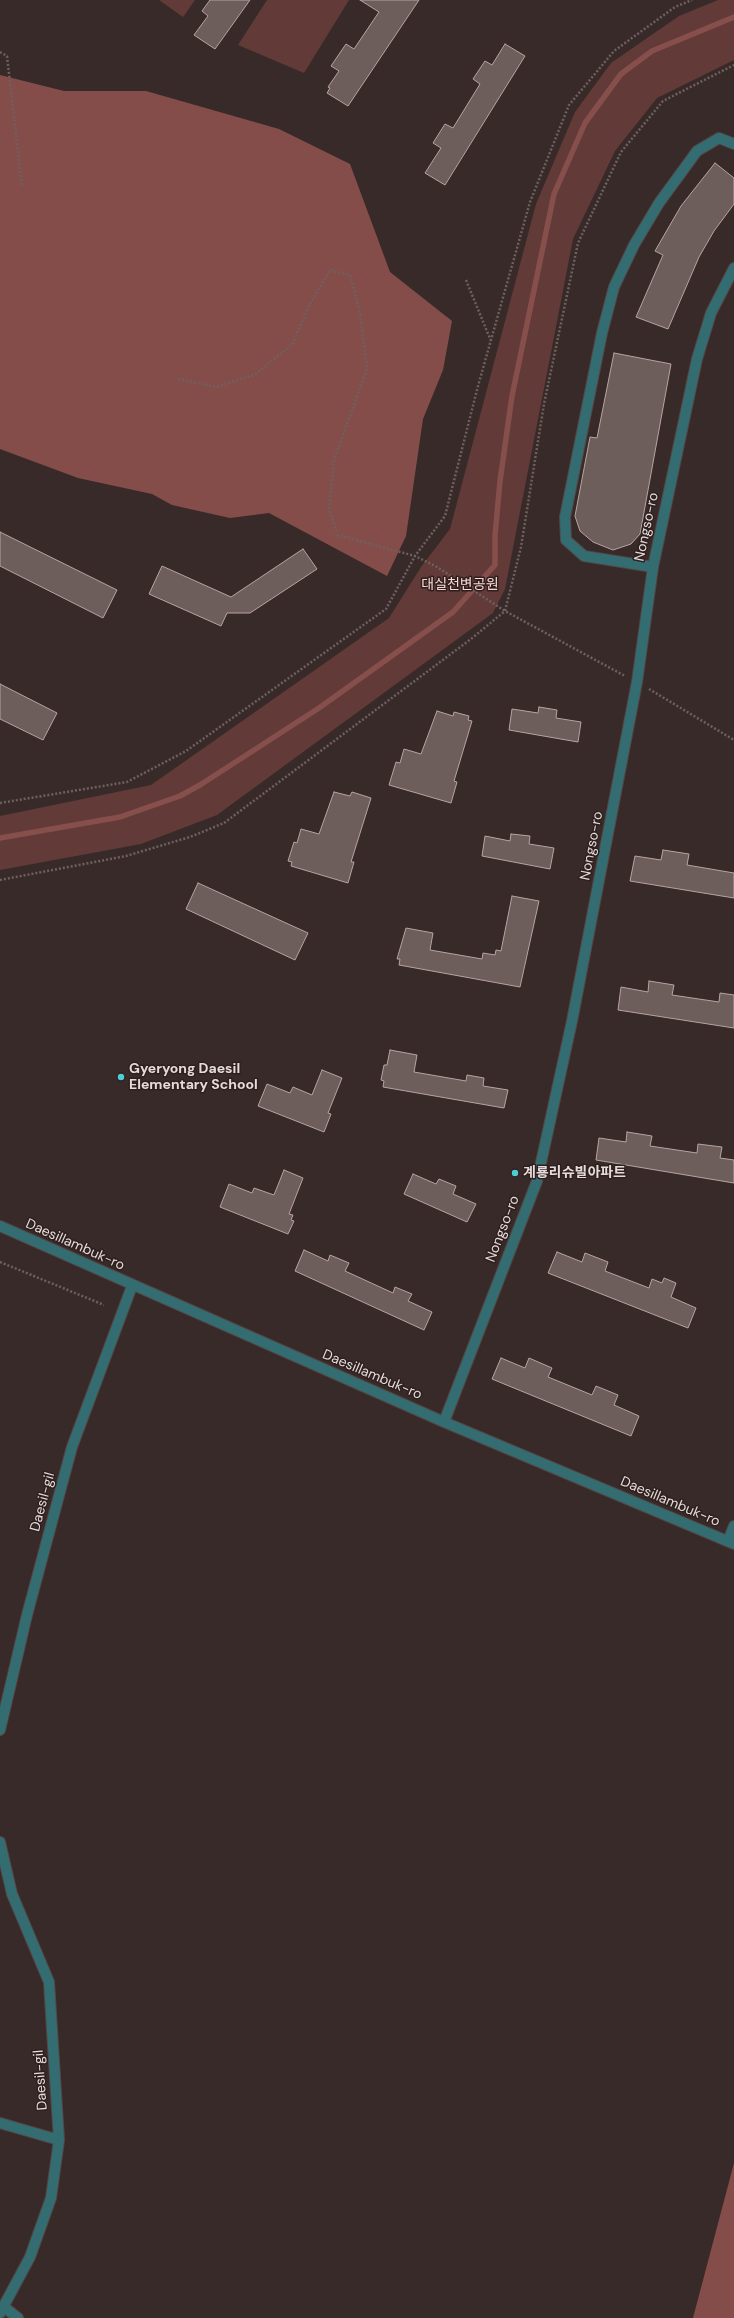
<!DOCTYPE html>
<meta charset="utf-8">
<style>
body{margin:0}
canvas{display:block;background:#382a29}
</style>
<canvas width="734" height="2318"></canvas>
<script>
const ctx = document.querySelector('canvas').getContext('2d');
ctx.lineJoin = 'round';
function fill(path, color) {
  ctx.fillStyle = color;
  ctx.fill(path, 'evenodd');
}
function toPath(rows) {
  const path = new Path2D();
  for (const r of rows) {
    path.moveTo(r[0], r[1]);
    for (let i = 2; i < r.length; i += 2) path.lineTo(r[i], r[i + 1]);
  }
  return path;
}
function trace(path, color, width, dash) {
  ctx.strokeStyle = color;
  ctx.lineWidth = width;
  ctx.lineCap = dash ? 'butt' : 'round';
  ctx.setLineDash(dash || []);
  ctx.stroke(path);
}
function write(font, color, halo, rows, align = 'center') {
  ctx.font = font + ' "DM Sans","Noto Sans KR",sans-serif';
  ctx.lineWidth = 3;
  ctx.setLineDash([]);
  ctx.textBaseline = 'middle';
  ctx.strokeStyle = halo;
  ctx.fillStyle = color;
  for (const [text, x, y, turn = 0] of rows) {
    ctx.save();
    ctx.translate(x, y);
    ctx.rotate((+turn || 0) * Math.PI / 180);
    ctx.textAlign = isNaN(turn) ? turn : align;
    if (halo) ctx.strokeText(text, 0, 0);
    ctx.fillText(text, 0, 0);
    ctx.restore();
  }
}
fill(toPath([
 [159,0,195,0,183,17],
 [267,0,349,0,304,73,238,45],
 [718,0,734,0,734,60,657,98,615,151,573,239,505,589,493,613,217,815,141,844,0,870,0,816,151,785,389,618,421,567,450,529,536,204,575,112,611,63,679,16]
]), '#623a37');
fill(toPath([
 [0,75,64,91,146,91,279,129,350,164,390,272,452,321,443,370,423,419,406,536,387,576,269,513,230,518,172,505,152,494,78,478,0,449],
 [734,2163,734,2318,693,2318]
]), '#854d4a');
trace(toPath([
 [0,838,120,817,180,796,200,785,319,708,453,612,495,565,495,536,500,481,512,396,554,194,585,123,621,74,652,51,734,17]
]), '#874f4c', 5.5);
const building = toPath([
 [210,0,250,0,215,49,194,35,208,16,202,11,210,0],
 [360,0,419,0,348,106,327,93,330,88,328,87,339,71,331,66,346,44,354,49,379,12,360,0],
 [505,44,525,56,445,185,425,173,441,148,433,143,445,124,453,128,480,84,473,79,485,61,492,65,505,44],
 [715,163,734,178,734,204,714,231,699,257,668,329,636,317,663,255,655,251,681,206,715,163],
 [614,353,671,364,640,534,631,544,613,550,593,542,580,531,575,516,590,437,597,438,614,353],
 [0,532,117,590,103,618,0,566,0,532],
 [303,549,317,569,250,613,227,613,221,626,149,594,162,566,231,597,303,549],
 [0,684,57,713,43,740,0,719,0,684],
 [539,707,557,710,556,718,581,722,578,742,509,730,512,709,538,713,539,707],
 [437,711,453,716,454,712,469,716,468,720,472,721,454,781,457,782,451,803,389,785,396,762,400,763,404,749,421,754,437,711],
 [334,792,350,796,352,792,371,798,351,862,354,862,348,883,291,866,292,862,288,861,294,842,297,843,301,829,319,834,334,792],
 [511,834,530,836,529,844,554,848,550,869,482,856,485,836,510,841,511,834],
 [663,850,689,854,687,865,734,873,734,898,630,881,635,856,661,860,663,850],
 [198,883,308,933,295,960,186,909,198,883],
 [512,896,539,901,520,987,399,965,400,959,397,959,406,928,433,933,430,950,482,959,483,953,495,955,496,950,501,951,512,896],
 [649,981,674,985,672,995,719,1002,720,993,734,995,734,1028,618,1010,621,987,648,992,649,981],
 [390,1050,417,1055,414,1072,466,1081,467,1075,484,1078,483,1086,508,1090,504,1108,383,1087,384,1081,381,1080,384,1065,387,1065,390,1050],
 [322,1070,342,1078,328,1113,331,1114,324,1132,258,1106,267,1084,290,1093,293,1087,312,1095,322,1070],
 [627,1132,652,1136,650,1146,697,1153,698,1144,722,1147,720,1158,734,1160,734,1183,596,1160,599,1138,626,1142,627,1132],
 [284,1170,303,1178,289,1214,293,1215,291,1220,294,1221,288,1234,220,1207,229,1184,252,1193,254,1188,274,1195,284,1170],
 [413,1174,436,1184,439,1179,456,1186,453,1194,476,1204,467,1222,404,1194,413,1174],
 [304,1250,328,1261,330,1255,349,1263,345,1271,393,1293,395,1287,412,1294,408,1301,432,1312,424,1330,295,1271,304,1250],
 [557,1252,582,1262,585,1253,608,1262,605,1271,649,1288,652,1279,662,1283,664,1278,676,1283,671,1297,696,1308,688,1328,548,1273,557,1252],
 [501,1358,525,1368,529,1358,552,1368,548,1377,592,1395,596,1386,618,1395,614,1405,639,1416,631,1436,492,1379,501,1358]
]);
fill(building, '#6d5d5b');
trace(building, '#b6a4a2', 1);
const minor = toPath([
 [653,567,584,556,566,540,565,517,602,333,614,287,634,245,659,203,697,151,719,138,734,144],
 [0,1226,444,1422,734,1544],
 [444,1422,537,1181,572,1021,637,682,653,567,697,359,711,313,734,268],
 [728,1541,734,1526],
 [0,1730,27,1615,72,1447,132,1286],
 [0,1842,12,1894,49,1982,59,2140,51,2198,30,2257,0,2313],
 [0,2123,59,2140],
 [4,2307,18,2318]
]);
trace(minor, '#544645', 12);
trace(toPath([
 [0,52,7,56,22,187],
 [466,280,491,341],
 [178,379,216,387,254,375,292,345,310,304,330,270,350,275,360,313,367,369,334,460,329,509,338,535,415,556,437,567,505,611,625,676],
 [649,689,734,740],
 [0,803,127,782,186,751,386,609,415,556,445,516,478,386,530,202,569,105,614,51,675,7,692,0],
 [0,880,126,856,190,837,224,823,471,639,505,611,521,547,544,404,578,243,621,152,663,101,734,65],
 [0,1262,104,1305]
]), '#6d605f', 2.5, [2, 2]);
trace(minor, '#336d71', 10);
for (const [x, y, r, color] of [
 [121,1077,4,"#51ccd5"],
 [515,1173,4,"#51ccd5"]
]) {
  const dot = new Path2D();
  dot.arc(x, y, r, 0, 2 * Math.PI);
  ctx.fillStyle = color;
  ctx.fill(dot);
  trace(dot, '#2e201f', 1.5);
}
write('14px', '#e5dbda', '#2e201f', [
 ["Nongso-ro",647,527,-78],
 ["Nongso-ro",592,846,-79],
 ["Nongso-ro",503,1229,-69],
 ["Daesillambuk-ro",75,1245,24],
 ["Daesillambuk-ro",372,1375,23],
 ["Daesil-gil",43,1502,-75],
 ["Daesillambuk-ro",670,1502,23],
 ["Daesil-gil",41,2080,-94]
]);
write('14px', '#fbd6d3', '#2e201f', [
 ["대실천변공원",460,585]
]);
write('bold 14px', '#e5dbda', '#2e201f', [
 ["Gyeryong Daesil",129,1069],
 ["Elementary School",129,1085],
 ["계룡리슈빌아파트",523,1173]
], 'left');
</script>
